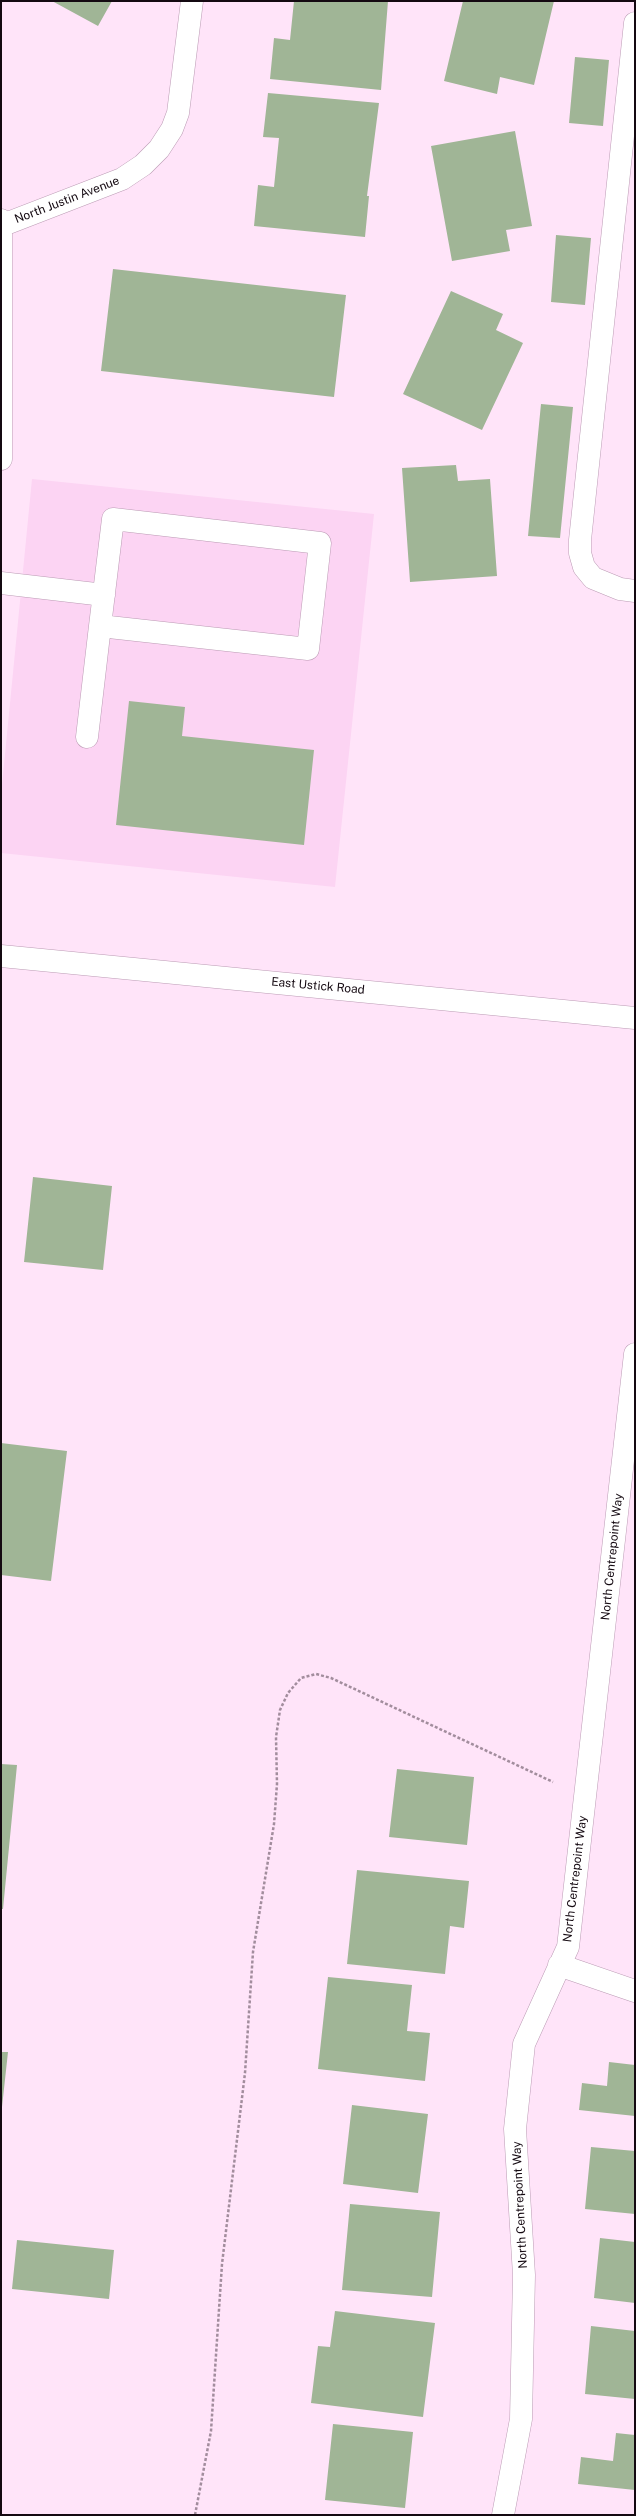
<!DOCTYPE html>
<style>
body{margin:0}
#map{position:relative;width:636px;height:2516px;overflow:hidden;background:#ffe4f9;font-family:"Public Sans",sans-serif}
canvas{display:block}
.frame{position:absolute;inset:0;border:2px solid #140911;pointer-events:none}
</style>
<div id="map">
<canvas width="636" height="2516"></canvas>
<div class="frame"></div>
</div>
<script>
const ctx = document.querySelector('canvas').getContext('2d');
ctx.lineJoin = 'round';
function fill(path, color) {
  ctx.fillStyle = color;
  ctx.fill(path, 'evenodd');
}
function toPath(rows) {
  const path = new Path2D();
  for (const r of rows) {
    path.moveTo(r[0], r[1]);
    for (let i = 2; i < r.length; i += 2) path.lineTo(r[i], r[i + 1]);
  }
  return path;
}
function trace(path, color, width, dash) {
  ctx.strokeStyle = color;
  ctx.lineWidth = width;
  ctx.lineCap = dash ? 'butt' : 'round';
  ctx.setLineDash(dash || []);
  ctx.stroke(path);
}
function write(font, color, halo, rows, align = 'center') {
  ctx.font = font + ' "Public Sans",sans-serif';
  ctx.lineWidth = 3;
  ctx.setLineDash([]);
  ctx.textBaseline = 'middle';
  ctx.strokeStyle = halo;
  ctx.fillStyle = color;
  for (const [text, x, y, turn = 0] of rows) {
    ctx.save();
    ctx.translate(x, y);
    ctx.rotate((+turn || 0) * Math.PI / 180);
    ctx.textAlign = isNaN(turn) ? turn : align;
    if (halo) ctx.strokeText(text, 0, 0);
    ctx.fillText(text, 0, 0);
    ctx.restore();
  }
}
fill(toPath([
 [32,479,374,514,335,887,1,853,1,795]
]), '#fcd4f3');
fill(toPath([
 [52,1,112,1,98,26],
 [294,1,388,1,381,90,270,79,274,38,290,40],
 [463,1,554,1,534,85,500,77,497,94,444,81],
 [575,57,609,60,603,126,569,123],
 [268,93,379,103,367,196,369,196,365,237,254,226,258,185,274,187,279,138,263,137],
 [515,131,532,226,506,230,510,251,452,261,431,146],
 [556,235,591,238,585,305,551,302],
 [113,269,346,295,334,397,101,371],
 [451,291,503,314,496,330,523,343,482,430,403,394],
 [541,404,573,407,560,538,528,536],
 [456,465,458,481,490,479,497,576,410,582,402,468],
 [129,701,185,707,182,736,314,750,304,845,116,825],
 [33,1177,112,1186,103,1270,24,1262],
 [1,1443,67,1451,51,1581,1,1575],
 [1,1764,17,1765,3,1909,1,1909],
 [397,1769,474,1777,467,1845,389,1837],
 [357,1870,469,1881,464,1928,450,1926,445,1974,347,1964],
 [328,1977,412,1985,407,2031,430,2033,425,2081,318,2069],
 [1,2052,8,2052,2,2107,1,2107],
 [609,2062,635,2065,635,2116,579,2110,582,2083,607,2086],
 [352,2105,428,2114,418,2193,343,2184],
 [591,2147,635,2151,635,2214,585,2209],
 [350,2204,440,2212,432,2297,342,2290],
 [600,2238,635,2242,635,2303,594,2298],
 [17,2240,114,2250,109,2299,12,2289],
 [335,2311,435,2323,423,2417,311,2403,318,2346,330,2347],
 [591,2326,635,2331,635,2399,585,2394],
 [333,2424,413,2432,405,2508,325,2500],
 [616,2433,635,2435,635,2490,578,2484,581,2457,613,2461]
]), '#a0b596');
const lane = toPath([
 [635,23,580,540,580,553,584,567,593,578,620,589,635,591],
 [1,583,104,595],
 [87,737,100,626,113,519,320,543,308,649,100,626]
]);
const street = toPath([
 [1,220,1,459],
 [3,225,122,179,143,165,159,149,172,129,178,113,192,1],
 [559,1965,635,1991],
 [503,2515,521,2419,524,2275,515,2129,524,2044,568,1947,635,1354]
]);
const secondary = toPath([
 [1,956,635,1018]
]);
trace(lane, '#bb9bb4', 23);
trace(street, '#bb9bb4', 23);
trace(secondary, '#bb9bb4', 23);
trace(toPath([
 [195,2515,211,2431,222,2264,245,2073,253,1952,274,1824,277,1784,276,1737,280,1710,288,1693,301,1678,316,1674,331,1678,553,1782]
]), '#a28d9d', 2.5, [3, 2]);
trace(lane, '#fff', 22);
trace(street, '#fff', 22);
trace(secondary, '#fff', 22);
write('12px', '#140911', '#fff', [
 ["North Justin Avenue",67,200,-21],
 ["East Ustick Road",318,986,5],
 ["North Centrepoint Way",612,1557,-84],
 ["North Centrepoint Way",575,1879,-83],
 ["North Centrepoint Way",520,2205,-93]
]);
</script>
